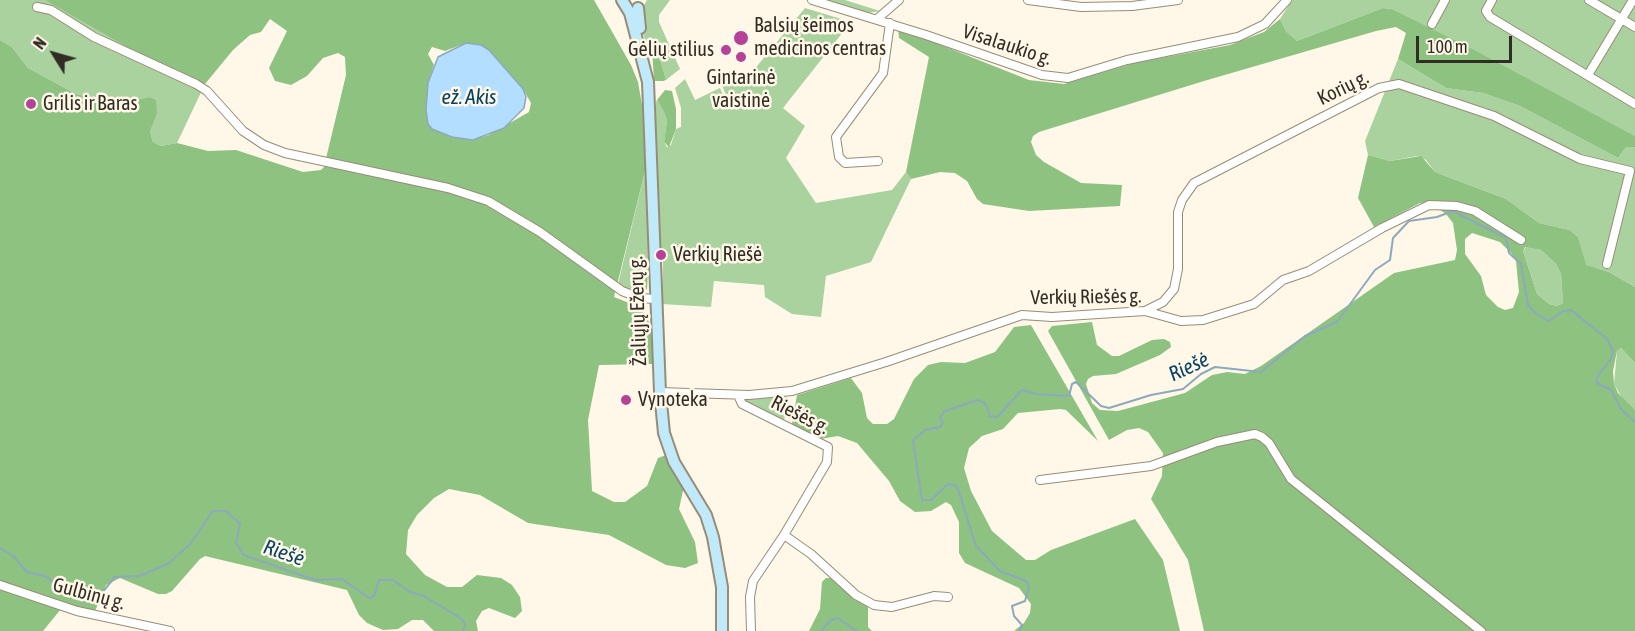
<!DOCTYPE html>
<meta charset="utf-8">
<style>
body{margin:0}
#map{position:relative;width:1635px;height:631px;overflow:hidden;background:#fff7e8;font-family:"Asap Condensed",sans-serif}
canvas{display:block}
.north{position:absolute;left:24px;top:24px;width:60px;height:60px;-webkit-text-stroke:4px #fff7e8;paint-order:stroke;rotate:307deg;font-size:16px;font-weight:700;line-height:24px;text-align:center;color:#322d24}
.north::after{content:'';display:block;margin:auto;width:21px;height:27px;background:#322d24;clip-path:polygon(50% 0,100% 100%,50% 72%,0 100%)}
.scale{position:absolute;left:1416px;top:36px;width:96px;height:27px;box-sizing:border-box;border:3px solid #322d24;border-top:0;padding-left:8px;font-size:18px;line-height:21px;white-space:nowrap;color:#322d24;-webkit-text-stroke:4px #fff7e8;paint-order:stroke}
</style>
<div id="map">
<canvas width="1635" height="631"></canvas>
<div class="north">N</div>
<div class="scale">100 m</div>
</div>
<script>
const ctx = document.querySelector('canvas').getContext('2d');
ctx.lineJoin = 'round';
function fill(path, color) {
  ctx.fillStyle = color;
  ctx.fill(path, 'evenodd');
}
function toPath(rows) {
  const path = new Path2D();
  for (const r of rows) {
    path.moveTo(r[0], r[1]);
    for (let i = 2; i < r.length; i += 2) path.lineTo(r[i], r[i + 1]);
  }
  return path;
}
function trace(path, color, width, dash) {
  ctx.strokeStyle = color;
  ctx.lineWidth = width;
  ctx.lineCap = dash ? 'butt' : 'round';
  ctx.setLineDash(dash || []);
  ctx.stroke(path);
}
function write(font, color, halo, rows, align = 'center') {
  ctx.font = font + ' "Asap Condensed",sans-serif';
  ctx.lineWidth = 5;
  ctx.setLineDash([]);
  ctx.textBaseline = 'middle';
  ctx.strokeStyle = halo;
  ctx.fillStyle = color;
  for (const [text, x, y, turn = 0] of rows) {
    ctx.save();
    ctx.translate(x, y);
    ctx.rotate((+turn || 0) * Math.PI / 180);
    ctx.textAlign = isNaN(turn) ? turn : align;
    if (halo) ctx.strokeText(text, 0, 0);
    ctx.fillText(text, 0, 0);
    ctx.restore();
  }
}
fill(toPath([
 [0,0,45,0,205,84,177,143,161,146,153,142,150,132,157,114,149,97,116,104,92,99,76,94,28,68,12,47,0,40],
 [647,0,670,0,659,15,659,22,680,69,666,80,661,62,649,42,646,42,641,28,640,13],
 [822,0,845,0,880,11,868,13],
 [1292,0,1635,0,1635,136,1392,9,1383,8,1297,41,1286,31,1280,19],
 [805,8,851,22,783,108,805,126,786,158,816,203,892,190,906,172,911,179,871,262,826,276,821,317,792,314,765,297,764,285,714,281,711,307,662,304,663,263,656,237,656,102,657,100,664,112,667,121,664,142,667,147,671,145,676,129,681,127,681,108,675,88,685,79,695,100,720,88,726,102,729,102,721,83,743,83],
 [1398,59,1446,88,1483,93,1520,106,1618,158,1626,147,1635,147,1635,287,1609,272,1585,265,1578,237,1570,230,1539,223,1506,199,1435,172,1426,160,1417,156,1390,161,1368,155,1365,141],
 [647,163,648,271,646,270,636,294,618,284],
 [1526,247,1541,250,1556,264,1561,274,1563,303,1557,306,1549,304,1537,294,1523,251],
 [1621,348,1635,363,1635,410,1625,403,1614,384,1617,351],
 [786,396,789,402,784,420,780,421,744,403,745,399]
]), '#a9d29f');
fill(toPath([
 [45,0,594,0,631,65,638,82,642,105,647,163,614,297,639,307,645,313,652,329,653,364,599,365,588,420,592,491,614,502,625,502,647,486,658,458,666,455,684,486,679,509,695,542,698,563,685,568,666,565,609,535,528,523,480,495,449,489,434,498,417,515,408,530,406,554,425,575,447,587,462,587,477,575,501,578,512,585,520,597,522,611,515,618,489,608,482,611,476,621,478,631,434,631,423,620,412,620,398,629,383,630,367,623,359,615,347,590,205,556,200,559,172,591,166,594,158,594,120,578,106,585,95,611,65,604,43,631,0,631,0,40,12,47,28,68,76,94,116,104,149,97,156,100,157,114,150,132,153,142,161,146,177,143,208,151,236,150,303,172,321,170,324,167,346,75,345,57,338,53,323,58,307,76,291,85,275,81,269,68,287,31,270,19,261,32,250,35,233,50,205,84,129,48],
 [466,43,489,50,523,89,531,103,529,112,489,135,473,140,428,83,434,65,428,54,432,47,445,51],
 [1383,8,1392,9,1474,50,1635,136,1635,147,1626,147,1618,158,1520,106,1483,93,1446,88,1398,59,1406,33,1396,27,1376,31,1204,81,1039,132,1033,136,1031,142,1036,155,1044,162,1081,183,1122,185,1120,206,1029,211,983,204,977,199,967,181,955,173,940,172,911,179,906,172,929,57,899,38,898,28,1029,80,1064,84,1134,63,1230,45,1264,32,1280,19,1286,31,1297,41],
 [652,49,661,62,666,80,663,81,654,81],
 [665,90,672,91,676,109,676,129,669,147,664,142,667,121,664,112,657,100],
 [1368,155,1390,161,1421,156,1435,172,1506,199,1539,223,1570,230,1578,237,1586,265,1609,272,1635,287,1635,363,1621,348,1617,351,1613,371,1614,384,1618,393,1635,410,1635,631,1204,631,1188,560,1151,499,1162,476,1163,453,1148,432,1139,428,1127,430,1109,440,1048,331,1052,326,1092,322,1097,345,1112,356,1119,356,1152,340,1164,339,1170,342,1171,347,1160,355,1116,374,1093,376,1088,379,1086,384,1092,403,1100,410,1118,411,1185,393,1212,375,1227,372,1245,374,1261,366,1394,273,1455,260,1457,250,1453,223,1446,214,1430,203,1420,203,1374,227,1358,198],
 [1472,233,1500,242,1512,254,1516,261,1519,292,1513,308,1505,310,1498,307,1486,295,1481,276,1465,254,1465,239],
 [1525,247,1541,250,1556,264,1561,274,1563,303,1557,306,1549,304,1537,294,1523,251],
 [648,271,647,289,642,294,636,294,639,275],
 [1031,325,1098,441,1066,410,1060,409,1018,413,1003,429,982,436,969,448,964,468,971,491,992,531,1026,560,1035,560,1051,550,1135,519,1163,560,1180,631,1014,631,1024,623,1030,613,1031,604,1019,588,965,563,959,553,959,522,951,505,946,502,931,511,915,512,900,501,889,481,857,443,838,436,820,439,792,424,797,395,851,378,862,393,867,418,873,424,887,424,894,419,914,379,928,365,941,362,965,363,995,352,1014,327],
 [826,578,832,578,868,607,868,627,872,631,809,631,820,609,822,582]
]), '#8dc281');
const water = toPath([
 [466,43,481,45,489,50,523,89,526,97,524,108,504,128,473,140,452,137,432,129,428,124,426,110,428,83,438,57,466,43]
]);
fill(water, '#b4deff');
trace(water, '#8da9bd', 1.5);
trace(toPath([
 [0,548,13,556,27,572,45,576,77,599,87,602,96,600,115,577,139,576,168,564,190,544,213,511,226,511,240,524,236,543,244,555,315,580,342,579,369,598,374,596,379,580,393,580,410,592,424,596,462,619,465,624,463,631],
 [821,631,831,620,838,618,857,631],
 [1019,631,1022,625,1014,616,1012,606,1025,601,1029,587,1026,581,1000,571,976,546,957,486,948,484,931,500,922,500,913,441,925,430,940,427,943,423,940,418,945,411,977,400,985,403,990,416,997,417,1022,390,1036,394,1069,396,1072,384,1076,382,1101,406,1109,408,1151,395,1183,389,1201,374,1215,367,1261,372,1305,336,1337,322,1375,270,1390,260,1393,238,1409,221,1437,217,1453,211,1506,238,1509,253,1521,264,1528,305,1535,313,1549,321,1563,311,1571,310,1607,339,1613,351,1611,359,1597,377,1597,383,1611,390,1621,409,1635,422]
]), '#8da9bd', 2);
const street = toPath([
 [812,0,926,35,1042,75,1068,78,1127,60,1238,37,1265,24,1287,0],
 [1028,0,1081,7,1132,6,1178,0],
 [1492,0,1486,11,1490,17,1635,104],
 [1589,0,1635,27],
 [37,7,51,10,94,37,196,84,207,91,243,131,264,145,285,153,448,188,488,201,540,232,622,291,640,298,655,299],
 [877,19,899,0],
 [1432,24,1445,0],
 [1588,75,1633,0],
 [878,161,845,163,839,157,836,137,883,73,890,23],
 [1145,311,1163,302,1174,289,1178,269,1178,212,1182,200,1194,183,1379,88,1399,84,1494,116,1580,159,1630,171,1607,264],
 [660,392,749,395,792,391,886,362,1022,315,1052,317,1145,311,1181,321,1203,320,1254,304,1283,280,1309,271,1382,228,1429,205,1457,206,1475,211,1521,240],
 [738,395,742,404,828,447,827,462,784,535,753,581,750,597,751,631],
 [1040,480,1151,466,1217,442,1255,434,1262,437,1269,443,1291,479,1481,631],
 [784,535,811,554,856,595,874,605,892,607,934,596,948,597],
 [0,585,77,611,170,631]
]);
const secondary = toPath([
 [622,0,630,13,648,82,660,392,664,433,674,462,706,515,713,537,722,587,722,631],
 [638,8,640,28]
]);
trace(street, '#988c76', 10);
trace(secondary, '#988c76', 14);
trace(street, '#fff', 8);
trace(secondary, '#c0eaf9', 10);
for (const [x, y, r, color] of [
 [741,38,8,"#b64198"],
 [726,50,6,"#b64198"],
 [741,57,6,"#b64198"],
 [31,104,6,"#b64198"],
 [661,255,6,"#b64198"],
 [626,400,6,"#b64198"]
]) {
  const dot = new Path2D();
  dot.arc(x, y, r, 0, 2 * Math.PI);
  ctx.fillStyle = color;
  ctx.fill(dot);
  trace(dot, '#fff7e8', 2);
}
write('20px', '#322d24', '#fff7e8', [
 ["Balsių šeimos",754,26],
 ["medicinos centras",754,49],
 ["Gėlių stilius",714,50,"right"],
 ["Gintarinė",741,78,"center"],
 ["vaistinė",741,101,"center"],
 ["Grilis ir Baras",43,104],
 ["Verkių Riešė",673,255],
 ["Vynoteka",638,400]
], 'left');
write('20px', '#322d24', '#fff7e8', [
 ["Visalaukio g.",1007,45,18],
 ["Korių g.",1343,88,-26],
 ["Verkių Riešės g.",1086,297,-1],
 ["Žaliųjų Ežerų g.",638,311,-92],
 ["Riešės g.",800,415,27],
 ["Gulbinų g.",89,594,15]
]);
write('italic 21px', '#084365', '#fff7e8', [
 ["ež. Akis",469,97],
 ["Riešė",1189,367,-25],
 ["Riešė",284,553,19]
]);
</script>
